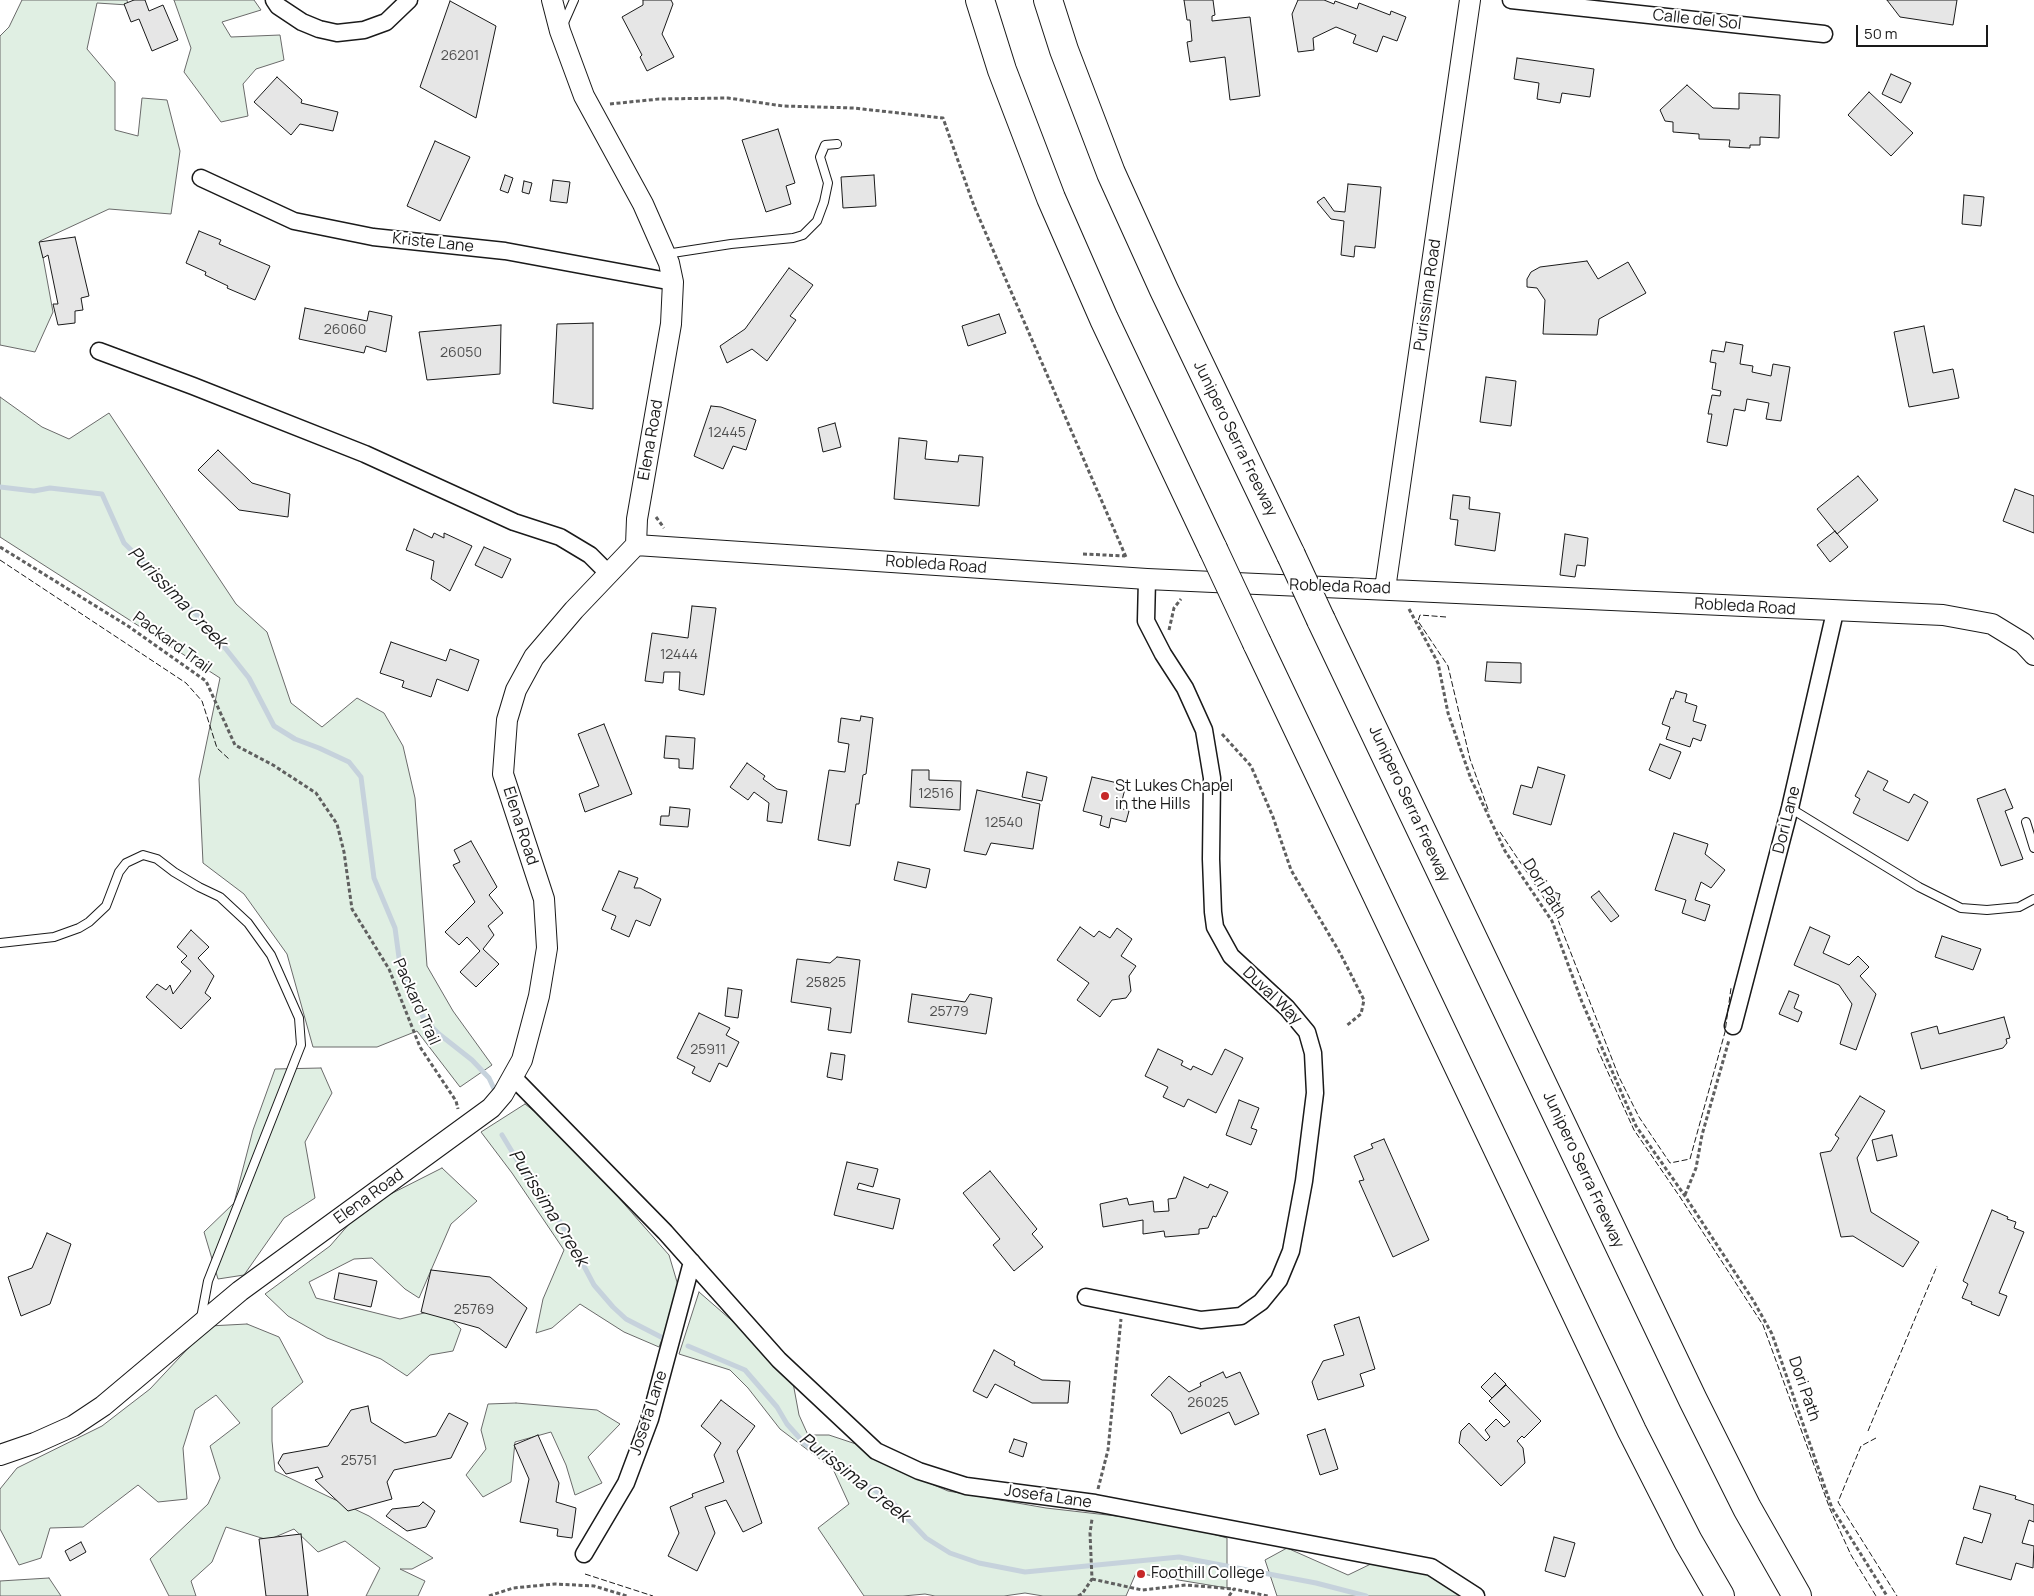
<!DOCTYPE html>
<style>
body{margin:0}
#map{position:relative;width:2034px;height:1596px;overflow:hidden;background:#fff;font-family:Manrope,sans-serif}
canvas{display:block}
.scale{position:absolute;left:1856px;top:25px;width:132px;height:22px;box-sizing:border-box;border:2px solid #1a1a1a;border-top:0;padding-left:6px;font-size:15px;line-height:18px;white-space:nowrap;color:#1a1a1a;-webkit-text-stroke:4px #fff;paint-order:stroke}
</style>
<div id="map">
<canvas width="2034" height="1596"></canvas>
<div class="scale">50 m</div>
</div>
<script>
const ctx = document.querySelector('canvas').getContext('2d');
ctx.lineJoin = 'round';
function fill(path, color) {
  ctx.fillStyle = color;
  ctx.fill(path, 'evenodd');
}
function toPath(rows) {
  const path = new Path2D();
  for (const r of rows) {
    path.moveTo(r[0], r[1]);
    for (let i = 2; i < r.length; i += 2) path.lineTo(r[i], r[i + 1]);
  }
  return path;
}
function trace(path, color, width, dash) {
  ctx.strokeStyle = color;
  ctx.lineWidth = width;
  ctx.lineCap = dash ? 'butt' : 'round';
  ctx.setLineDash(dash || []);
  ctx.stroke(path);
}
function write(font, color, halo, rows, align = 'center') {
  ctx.font = font + ' Manrope,sans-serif';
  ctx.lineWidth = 4;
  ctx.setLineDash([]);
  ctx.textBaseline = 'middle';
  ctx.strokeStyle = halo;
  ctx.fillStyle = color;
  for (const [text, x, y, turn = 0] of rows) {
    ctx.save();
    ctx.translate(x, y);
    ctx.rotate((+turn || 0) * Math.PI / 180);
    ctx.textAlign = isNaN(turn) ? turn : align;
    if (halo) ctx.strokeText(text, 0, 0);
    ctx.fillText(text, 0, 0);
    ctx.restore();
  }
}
const green = toPath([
 [22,0,127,0,128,5,97,3,87,49,115,82,115,130,138,136,142,98,167,100,180,151,171,214,109,209,40,241,53,312,35,352,0,345,0,36,9,27,22,0],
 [174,0,254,0,261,10,222,22,231,37,280,35,284,60,256,69,243,84,248,116,221,122,184,72,191,48,174,0],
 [0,397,42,427,69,439,109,413,236,604,267,632,291,703,322,727,357,698,384,713,403,746,415,798,427,966,453,1011,492,1065,460,1087,417,1031,377,1047,313,1047,287,954,244,894,203,863,199,779,220,678,0,537,0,397],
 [321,1068,332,1093,305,1142,315,1198,284,1218,244,1275,218,1279,204,1232,234,1203,253,1130,275,1069,321,1068],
 [525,1104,561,1132,669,1255,680,1292,659,1347,624,1332,580,1304,552,1328,536,1333,543,1299,564,1250,512,1173,481,1132,525,1104],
 [442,1168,477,1201,451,1224,419,1298,405,1289,372,1258,354,1259,309,1282,316,1298,400,1319,440,1309,461,1329,453,1351,430,1355,407,1376,381,1359,327,1338,288,1316,265,1294,330,1246,363,1208,442,1168],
 [699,1292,791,1372,799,1415,808,1435,829,1435,856,1444,896,1469,948,1491,1046,1508,1169,1522,1227,1538,1227,1588,1136,1573,1126,1596,1043,1596,1025,1593,1004,1596,935,1596,925,1594,903,1596,864,1596,818,1528,849,1504,833,1469,780,1429,748,1388,730,1370,679,1354,699,1292],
 [247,1324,279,1337,303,1382,272,1408,272,1441,275,1471,369,1516,433,1558,412,1569,400,1569,425,1581,418,1596,366,1596,380,1568,345,1541,318,1552,294,1529,268,1540,226,1527,212,1562,191,1581,196,1596,169,1596,150,1559,208,1504,220,1478,210,1446,240,1423,216,1395,195,1410,183,1448,187,1499,158,1502,138,1485,83,1527,50,1528,41,1558,19,1565,0,1529,0,1489,17,1468,102,1426,150,1389,209,1326,247,1324],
 [516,1403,597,1410,620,1424,588,1457,602,1483,575,1495,566,1465,551,1432,515,1442,511,1482,483,1497,466,1475,486,1449,481,1430,488,1404,516,1403],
 [1287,1548,1348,1575,1377,1561,1427,1574,1466,1596,1277,1596,1265,1560,1287,1548],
 [49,1578,61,1596,0,1596,0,1581,49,1578]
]);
fill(green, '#e0efe3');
trace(green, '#6a6a6a', 1);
trace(toPath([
 [0,487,34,491,50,488,102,494,124,543,206,624,249,678,274,726,295,739,319,748,349,762,361,777,374,878,395,928,400,965,424,1019,439,1034,472,1060,489,1078,496,1093],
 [502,1135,534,1188,561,1223,594,1285,613,1307,626,1319,661,1337],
 [688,1346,745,1370,777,1407,787,1424,805,1444,822,1454,893,1503,926,1538,950,1553,979,1563,1025,1572,1179,1557,1316,1583,1366,1596]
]), '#c6d2dc', 5);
const building = toPath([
 [134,0,145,0,149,11,163,5,178,40,152,51,139,19,131,22,124,4,134,0],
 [643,0,671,0,673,4,662,34,674,57,647,71,640,57,642,55,622,17,643,5,643,0],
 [1184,0,1213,0,1215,15,1212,16,1212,21,1250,17,1260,96,1230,100,1225,57,1190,62,1187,42,1192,41,1190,20,1187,20,1184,0],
 [1298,0,1324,0,1334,4,1335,1,1357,9,1359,3,1390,15,1391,11,1406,17,1397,41,1383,36,1377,52,1353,43,1356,35,1336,27,1313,38,1314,50,1298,52,1292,14,1298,0],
 [1887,0,1957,0,1953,25,1900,17,1887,0],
 [450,1,496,26,476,118,420,87,450,1],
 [1517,58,1594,69,1590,97,1562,93,1560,103,1537,99,1539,83,1514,79,1517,58],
 [1891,74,1911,83,1901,103,1882,94,1891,74],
 [277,77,302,100,301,103,338,112,333,131,300,124,291,135,254,102,277,77],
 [1687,85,1713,108,1739,109,1739,93,1780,95,1779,138,1760,137,1760,145,1750,145,1750,148,1729,147,1730,140,1699,139,1699,134,1673,132,1673,122,1665,121,1660,110,1687,85],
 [1869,92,1913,133,1891,156,1848,115,1869,92],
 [778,129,795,183,786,186,791,204,766,212,742,140,778,129],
 [435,141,470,157,440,221,407,206,435,141],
 [505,175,513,178,508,193,500,190,505,175],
 [874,175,876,206,843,208,841,177,874,175],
 [553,180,570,182,567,203,550,201,553,180],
 [524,181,532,183,529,194,522,192,524,181],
 [1348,184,1381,187,1375,248,1355,246,1354,257,1341,255,1344,221,1331,219,1317,202,1324,197,1334,211,1345,212,1348,184],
 [1964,195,1984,197,1981,226,1962,224,1964,195],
 [199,231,221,240,219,244,270,266,255,300,227,288,228,286,205,275,206,272,186,263,199,231],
 [75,237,89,296,81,298,83,310,75,311,75,323,58,325,53,304,58,304,48,255,43,258,39,242,75,237],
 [1587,261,1598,279,1628,262,1646,293,1599,319,1597,335,1543,334,1545,300,1537,288,1527,287,1527,279,1531,272,1540,267,1587,261],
 [789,268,813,285,790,316,796,320,767,361,752,349,727,363,720,346,745,329,789,268],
 [305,308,367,321,369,311,392,316,386,352,366,346,364,353,299,339,305,308],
 [999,314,1006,333,968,346,962,326,999,314],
 [593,323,593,409,553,403,557,324,593,323],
 [501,325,500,374,427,380,419,332,501,325],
 [1924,326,1933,373,1953,369,1959,398,1909,407,1894,332,1924,326],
 [1726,342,1743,345,1740,364,1753,366,1752,372,1771,376,1773,364,1790,367,1781,421,1766,419,1769,403,1747,399,1745,411,1734,409,1727,446,1707,442,1712,414,1708,414,1712,395,1720,396,1721,391,1712,389,1716,363,1710,362,1712,350,1724,352,1726,342],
 [1486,377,1516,381,1511,426,1480,422,1486,377],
 [711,406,721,407,756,420,746,450,733,446,723,469,694,456,711,406],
 [835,423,841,447,823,452,818,428,835,423],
 [899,438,927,441,925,459,958,462,959,455,983,457,979,506,894,499,899,438],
 [218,450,252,483,290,494,288,517,239,510,198,470,218,450],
 [1858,476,1878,500,1837,534,1817,509,1858,476],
 [2015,489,2034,496,2034,533,2003,521,2015,489],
 [1453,495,1470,497,1469,509,1500,513,1495,551,1455,545,1458,520,1450,519,1453,495],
 [414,529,432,538,434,533,444,538,444,533,472,546,450,591,431,579,434,561,406,550,414,529],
 [1835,531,1848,547,1830,562,1817,545,1835,531],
 [1565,534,1588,538,1585,566,1577,565,1575,577,1560,575,1565,534],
 [484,547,511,559,502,578,475,565,484,547],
 [692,606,716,608,704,695,679,690,680,672,664,672,663,683,645,681,652,633,688,638,692,606],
 [391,642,446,661,450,649,479,660,468,691,437,679,431,697,402,687,404,681,380,673,391,642],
 [1487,662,1521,663,1521,683,1485,681,1487,662],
 [1676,691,1687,694,1685,702,1697,706,1693,721,1706,725,1701,741,1693,738,1690,747,1666,739,1670,727,1662,724,1671,698,1673,699,1676,691],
 [861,716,873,718,866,774,863,775,859,804,856,804,850,846,818,840,829,770,845,772,849,744,838,742,841,718,860,721,861,716],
 [604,724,632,794,585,812,579,794,599,786,578,734,604,724],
 [666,736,695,738,693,769,679,768,679,759,664,758,666,736],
 [1660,744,1681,752,1670,779,1649,770,1660,744],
 [747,763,765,776,763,779,777,789,787,791,782,823,767,821,769,803,754,792,748,800,730,787,747,763],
 [1538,767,1565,775,1551,825,1513,814,1521,785,1532,788,1538,767],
 [912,770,929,770,929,780,961,781,960,810,910,807,912,770],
 [1868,771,1888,781,1883,790,1909,803,1914,794,1928,802,1908,841,1853,813,1860,799,1855,796,1868,771],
 [1027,772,1047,777,1042,801,1022,797,1027,772],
 [1092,777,1126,785,1120,808,1129,811,1126,822,1111,818,1109,828,1100,825,1102,816,1083,811,1092,777],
 [2005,789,2013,808,2005,811,2023,859,2001,866,1977,799,2005,789],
 [977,790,1040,804,1033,849,991,843,986,855,964,851,977,790],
 [670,807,690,809,688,827,660,825,661,816,669,816,670,807],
 [1674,833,1708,844,1705,854,1725,870,1711,888,1701,882,1695,900,1710,905,1705,921,1682,913,1686,900,1655,890,1674,833],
 [471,841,497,887,489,895,503,913,488,926,494,935,483,949,499,964,476,987,460,972,480,951,467,937,459,945,445,932,475,902,453,865,460,862,454,850,471,841],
 [898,862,930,869,926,888,894,880,898,862],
 [619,871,638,878,634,888,640,888,661,899,650,926,636,920,629,937,611,929,616,916,602,910,619,871],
 [1599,891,1619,916,1611,922,1591,897,1599,891],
 [1553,892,1560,894,1557,907,1550,905,1553,892],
 [1080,927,1094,937,1099,931,1110,938,1117,928,1132,939,1121,956,1136,966,1129,976,1131,991,1126,998,1112,1000,1100,1017,1077,1000,1089,983,1057,960,1080,927],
 [1810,927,1830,936,1823,953,1849,965,1858,956,1869,967,1860,976,1876,994,1856,1050,1840,1044,1852,1004,1839,985,1794,965,1810,927],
 [191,930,209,947,198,958,214,976,205,993,211,998,181,1029,146,997,157,984,166,990,170,985,173,994,191,971,181,962,187,956,177,947,191,930],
 [1942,936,1981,949,1973,970,1935,957,1942,936],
 [837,957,860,960,851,1033,828,1030,831,1008,791,1002,797,959,830,963,837,957],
 [728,988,742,990,738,1018,725,1016,728,988],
 [1789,991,1799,995,1794,1008,1802,1012,1798,1022,1779,1014,1789,991],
 [912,994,965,1002,970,994,992,998,986,1034,908,1022,912,994],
 [699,1013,730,1028,726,1035,739,1042,727,1067,719,1063,710,1082,692,1073,695,1067,677,1058,699,1013],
 [2004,1017,2010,1038,2006,1039,2007,1043,2003,1048,1921,1069,1911,1033,1937,1026,1939,1034,2004,1017],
 [1158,1049,1183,1061,1181,1065,1191,1070,1193,1066,1212,1075,1225,1049,1243,1058,1216,1113,1188,1099,1184,1107,1163,1097,1168,1087,1145,1076,1158,1049],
 [831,1053,845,1055,842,1080,827,1077,831,1053],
 [1860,1096,1885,1111,1857,1158,1871,1212,1919,1242,1903,1267,1853,1236,1841,1237,1820,1153,1831,1151,1839,1138,1835,1135,1860,1096],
 [1239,1100,1259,1108,1251,1128,1257,1130,1251,1145,1226,1135,1239,1100],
 [1892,1135,1897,1156,1877,1161,1872,1140,1892,1135],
 [1384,1139,1429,1240,1393,1257,1359,1181,1364,1180,1354,1156,1373,1148,1371,1144,1384,1139],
 [847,1162,878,1169,873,1187,859,1183,857,1189,900,1199,893,1229,834,1215,847,1162],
 [990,1171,1037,1229,1032,1234,1043,1247,1014,1271,993,1245,1000,1239,963,1193,990,1171],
 [1184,1177,1208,1188,1210,1184,1228,1192,1216,1217,1213,1216,1208,1228,1199,1229,1199,1234,1165,1237,1164,1231,1143,1234,1143,1220,1103,1227,1100,1204,1127,1198,1129,1205,1153,1201,1154,1212,1169,1211,1168,1199,1176,1198,1184,1177],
 [1992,1210,2008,1217,2007,1219,2016,1222,2014,1228,2024,1232,1999,1293,2007,1296,1999,1316,1971,1304,1972,1302,1962,1298,1968,1284,1963,1281,1992,1210],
 [47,1233,71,1244,50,1304,21,1316,8,1277,32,1268,47,1233],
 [431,1270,490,1277,527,1308,506,1348,479,1328,421,1312,431,1270],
 [339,1273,377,1281,371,1307,334,1299,339,1273],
 [1359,1317,1375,1369,1360,1374,1364,1386,1318,1400,1312,1382,1323,1361,1344,1355,1334,1325,1359,1317],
 [994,1350,1015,1362,1014,1365,1042,1380,1070,1381,1068,1403,1032,1403,995,1384,987,1398,973,1391,994,1350],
 [1223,1372,1226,1378,1240,1372,1259,1414,1235,1425,1229,1412,1181,1434,1171,1412,1151,1395,1169,1376,1189,1392,1201,1386,1200,1383,1223,1372],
 [1495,1373,1506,1384,1492,1398,1481,1387,1495,1373],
 [1506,1385,1541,1421,1524,1438,1522,1436,1517,1441,1523,1448,1525,1463,1501,1486,1459,1443,1461,1431,1469,1423,1486,1441,1490,1437,1485,1430,1496,1419,1504,1427,1510,1422,1489,1401,1506,1385],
 [721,1400,755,1426,737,1451,762,1523,743,1532,726,1500,705,1507,715,1533,697,1571,668,1556,679,1533,670,1507,693,1497,692,1494,724,1482,714,1455,721,1443,701,1426,721,1400],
 [368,1406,371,1422,405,1443,436,1436,449,1413,468,1423,451,1458,394,1470,387,1482,392,1499,348,1511,315,1480,323,1477,318,1467,286,1474,278,1463,283,1454,328,1446,351,1410,368,1406],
 [1325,1429,1338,1469,1320,1475,1307,1435,1325,1429],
 [538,1435,559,1483,556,1502,576,1508,572,1538,557,1536,558,1529,520,1522,529,1479,514,1445,538,1435],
 [1014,1439,1027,1443,1023,1457,1009,1452,1014,1439],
 [1980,1486,2016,1496,2015,1499,2034,1505,2034,1522,2029,1520,2022,1543,2034,1546,2033,1568,2016,1563,2011,1580,1956,1564,1964,1537,1982,1543,1991,1514,1973,1509,1980,1486],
 [423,1502,435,1511,426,1527,407,1531,386,1516,392,1509,419,1506,423,1502],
 [301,1534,308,1596,266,1596,259,1539,301,1534],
 [1554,1537,1575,1543,1565,1577,1545,1571,1554,1537],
 [81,1542,86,1552,70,1561,65,1551,81,1542]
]);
fill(building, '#e6e6e6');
trace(building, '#1a1a1a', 1);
const service = toPath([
 [563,25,574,0],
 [666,254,731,244,793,238,803,235,817,221,824,202,828,183,820,157,825,145,837,144],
 [1790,808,1919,887,1961,908,1987,910,2019,907,2034,899],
 [2026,822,2034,848],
 [0,943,54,937,79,928,89,922,106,906,119,872,126,863,143,855,157,859,174,872,199,887,220,897,248,923,271,955,299,1018,301,1045,208,1281,201,1318]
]);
const minor = toPath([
 [274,0,278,6,302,22,319,29,337,33,364,30,386,22,409,0],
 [1511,0,1824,34],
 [201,178,294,221,373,237,505,251,673,282],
 [99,351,193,386,365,454,514,522,560,537,590,555,609,574],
 [1733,1026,1790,808,1835,612],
 [513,1077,665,1232,779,1360,876,1451,919,1471,966,1486,1095,1503,1431,1567,1476,1596],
 [1086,1297,1201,1320,1241,1316,1261,1302,1279,1280,1291,1251,1304,1181,1315,1093,1313,1053,1307,1032,1287,1008,1231,956,1215,927,1213,912,1211,859,1212,778,1204,730,1185,688,1163,654,1146,621,1147,579],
 [584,1554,626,1483,650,1419,692,1262]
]);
const tertiary = toPath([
 [636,545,1147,579,1943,615,1992,624,2023,643,2034,655],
 [1385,589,1470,0],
 [0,1455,35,1443,73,1426,103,1406,240,1291,491,1108,503,1094,522,1060,539,996,547,948,544,899,503,774,507,720,516,690,534,657,574,610,636,545,637,519,671,324,673,282,669,263,643,204,584,96,560,31,552,0]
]);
const motorway = toPath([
 [980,0,1002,70,1051,198,1104,319,1213,549],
 [1048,0,1064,50,1111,173,1164,290,1291,555],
 [1321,620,1693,1400,1747,1508,1797,1596],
 [1257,643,1632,1431,1688,1541,1720,1596]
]);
trace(service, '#1a1a1a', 10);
trace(minor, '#1a1a1a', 19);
trace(tertiary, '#1a1a1a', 22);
trace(motorway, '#1a1a1a', 30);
trace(toPath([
 [610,104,659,99,728,98,783,106,854,108,943,118,974,206,1126,557],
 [656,517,664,528],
 [0,547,128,626,206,681,235,745,273,765,316,793,337,824,344,852,352,909,389,969,420,1047,456,1101,458,1109],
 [1083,554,1125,556],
 [1409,609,1438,663,1448,713,1471,779,1505,851,1552,921,1582,1002,1636,1126,1685,1196,1753,1300,1772,1334,1832,1508,1887,1596],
 [1169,630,1174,608,1181,599],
 [1222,734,1251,766,1273,817,1291,870,1340,953,1364,1000,1361,1014,1346,1026],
 [1685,1195,1696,1168,1702,1135,1729,1040],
 [1098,1489,1108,1450,1121,1319],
 [1092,1579,1142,1590,1186,1585,1234,1589],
 [489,1596,513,1588,555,1584,594,1586,627,1596],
 [1078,1596,1082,1594,1092,1579,1090,1533,1092,1519],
 [1229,1596,1234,1589,1268,1596]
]), '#5f5f5f', 3, [4, 2.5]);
trace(service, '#fff', 8);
trace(minor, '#fff', 16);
trace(tertiary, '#fff', 20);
trace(motorway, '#fff', 28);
const motorwayBridge = toPath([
 [1213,549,1257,643],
 [1291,555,1321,620]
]);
trace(motorwayBridge, '#1a1a1a', 30, []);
trace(motorwayBridge, '#fff', 28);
trace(toPath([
 [0,560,186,683,202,701,217,748,229,759],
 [1446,617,1420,615,1418,621,1448,666,1470,759,1489,812],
 [1500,832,1550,907],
 [1555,912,1619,1077,1639,1117,1670,1163,1690,1159,1725,1032,1731,988],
 [1597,1048,1634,1130,1680,1197,1763,1325,1830,1509,1851,1555,1876,1596],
 [1868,1431,1937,1266],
 [1876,1438,1861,1446,1838,1502,1897,1596],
 [585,1574,653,1596]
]), '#1a1a1a', 1, [6, 2.5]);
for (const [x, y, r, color] of [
 [1105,796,5,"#c62828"],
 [1141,1574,5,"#c62828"]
]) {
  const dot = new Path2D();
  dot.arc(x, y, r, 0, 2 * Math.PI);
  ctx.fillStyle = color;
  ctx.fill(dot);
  trace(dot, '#fff', 2);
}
write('14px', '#4d4d4d', null, [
 ["26201",460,56],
 ["26060",345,330],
 ["26050",461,353],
 ["12445",727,433],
 ["12444",679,655],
 ["12516",936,794],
 ["12540",1004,823],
 ["25825",826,983],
 ["25779",949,1012],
 ["25911",708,1050],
 ["25769",474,1310],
 ["26025",1208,1403],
 ["25751",359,1461]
]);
write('16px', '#1a1a1a', '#fff', [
 ["Calle del Sol",1697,20,6],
 ["Kriste Lane",433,243,6],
 ["Purissima Road",1428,295,-82],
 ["Junipero Serra Freeway",1235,439,64],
 ["Elena Road",651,440,-80],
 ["Robleda Road",936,565,4],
 ["Robleda Road",1340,587,2],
 ["Robleda Road",1745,607,3],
 ["Packard Trail",172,643,36],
 ["Junipero Serra Freeway",1409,804,65],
 ["Dori Lane",1787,820,-76],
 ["Elena Road",520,826,72],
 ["Dori Path",1544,889,58],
 ["Duval Way",1272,996,44],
 ["Packard Trail",416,1002,66],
 ["Junipero Serra Freeway",1583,1170,65],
 ["Elena Road",369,1197,-36],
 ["Dori Path",1804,1389,71],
 ["Josefa Lane",649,1413,-72],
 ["Josefa Lane",1048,1497,8]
]);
write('16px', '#1a1a1a', '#fff', [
 ["St Lukes Chapel",1115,787],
 ["in the Hills",1115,805],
 ["Foothill College",1151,1574]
], 'left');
write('italic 18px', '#1a1a1a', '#fff', [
 ["Purissima Creek",177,598,46],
 ["Purissima Creek",548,1208,58],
 ["Purissima Creek",854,1478,38]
]);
</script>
